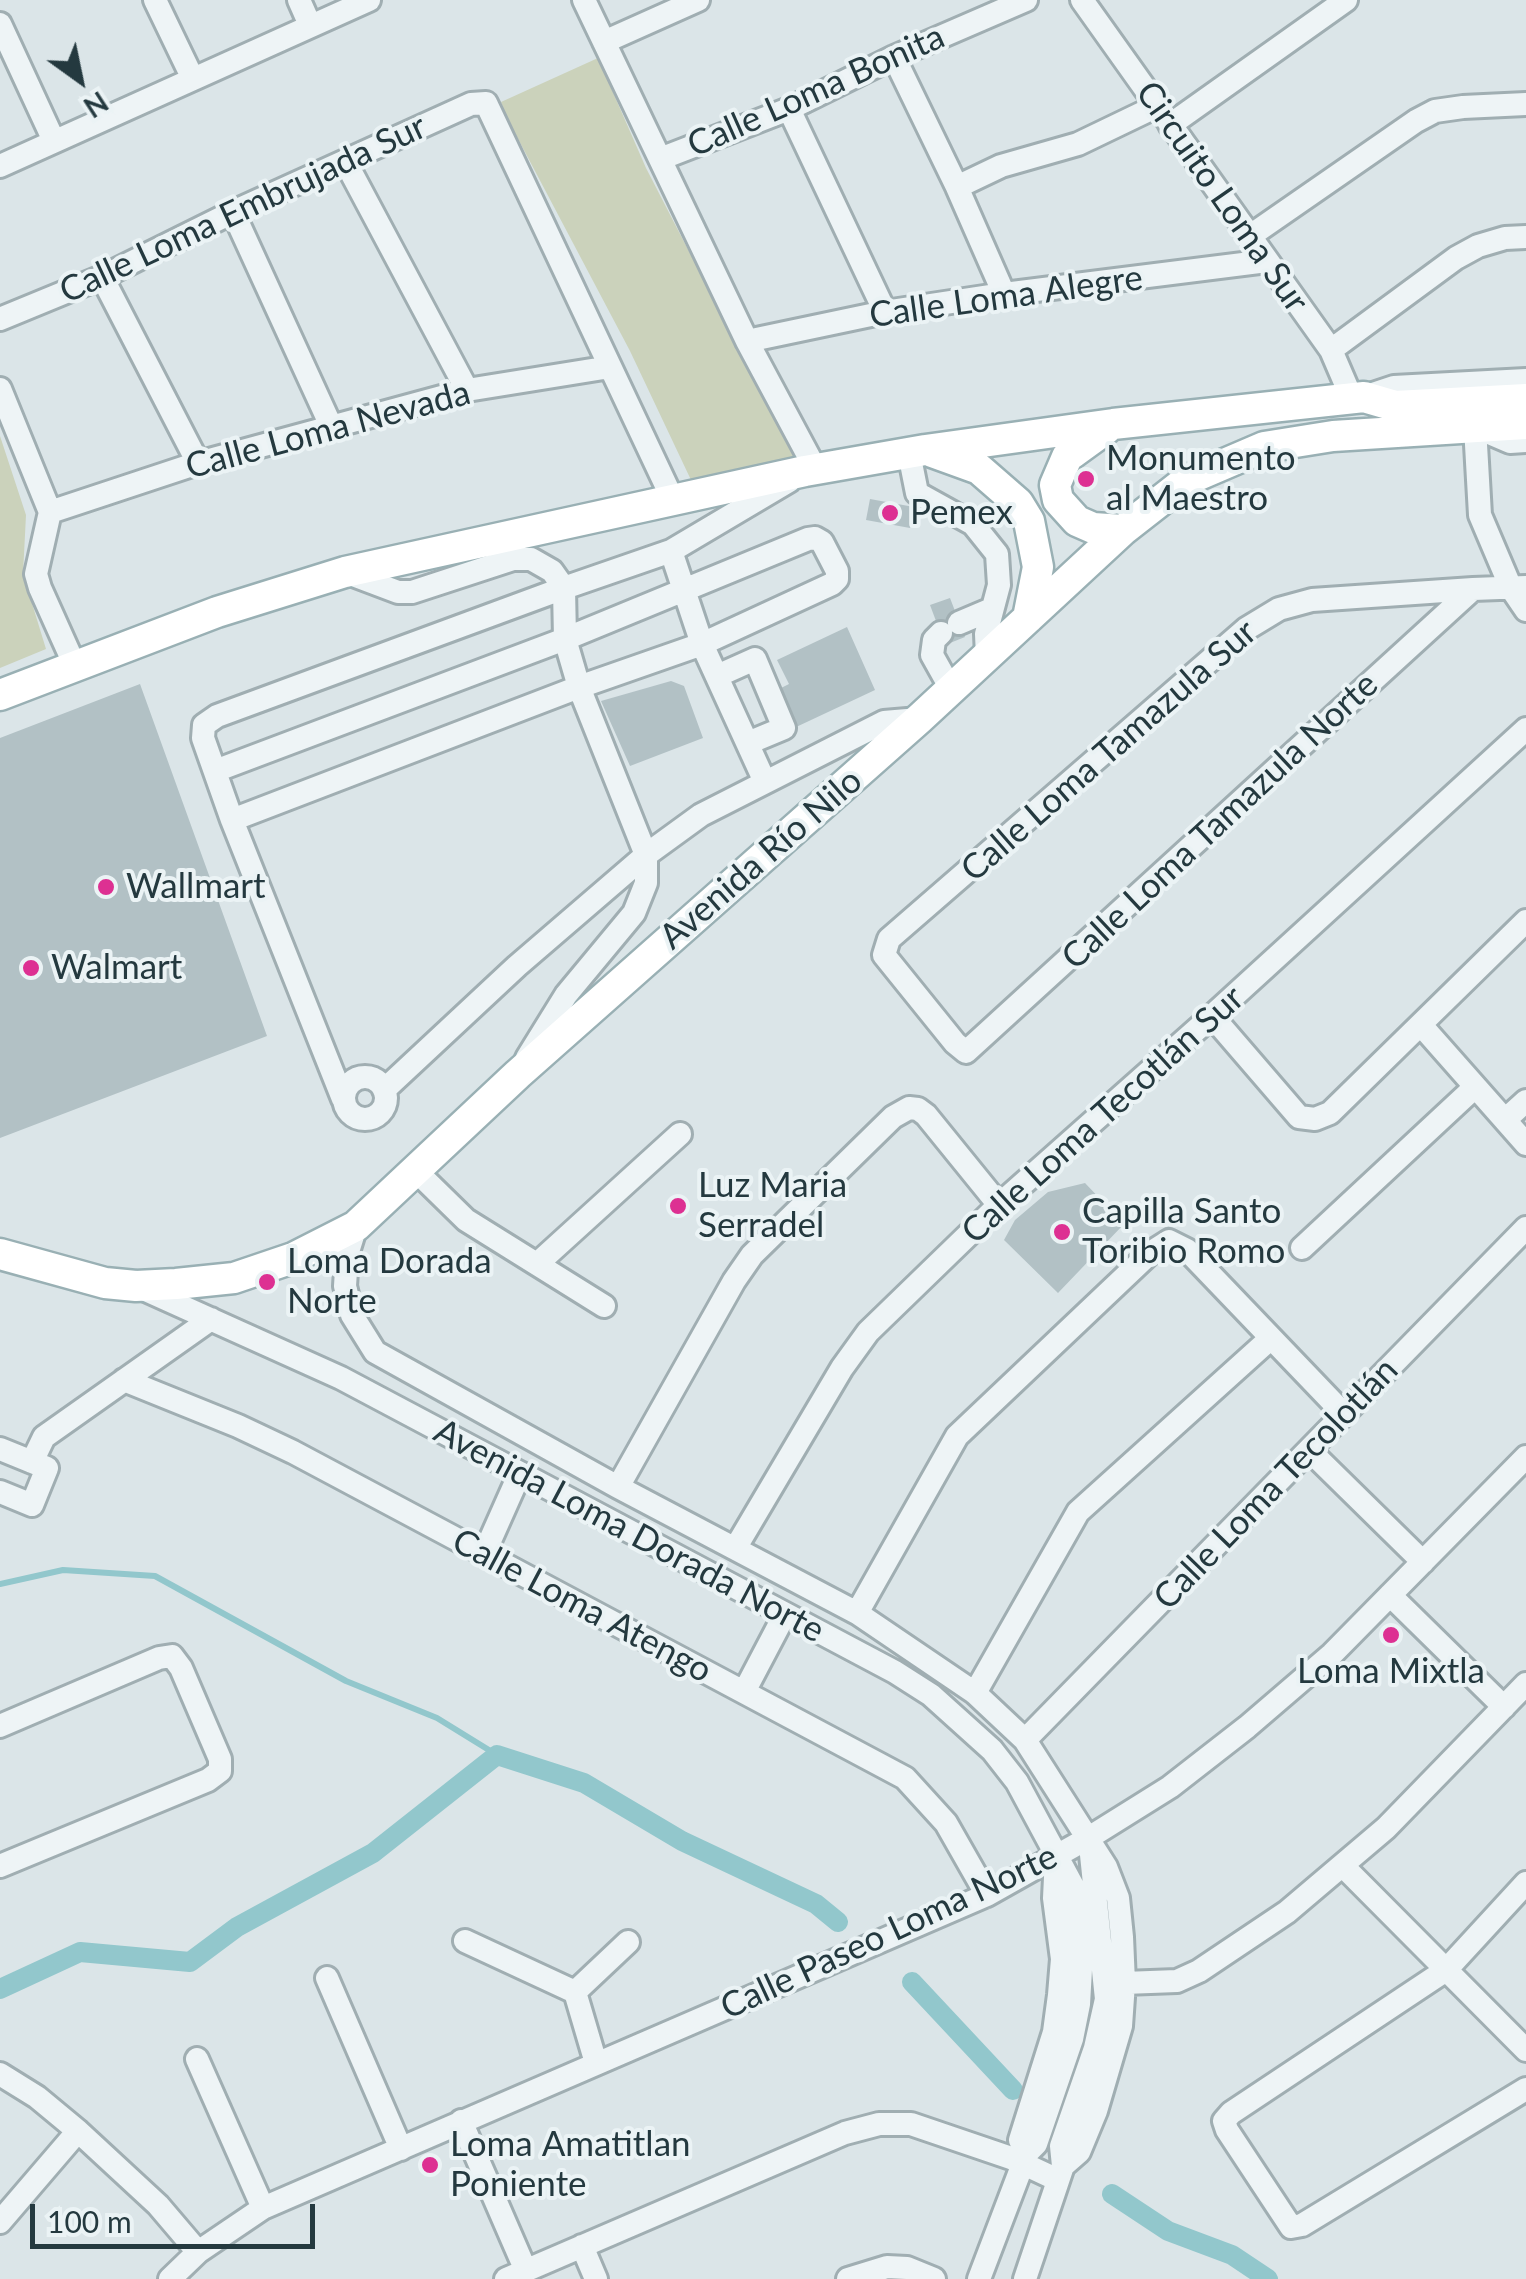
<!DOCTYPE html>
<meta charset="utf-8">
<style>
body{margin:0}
#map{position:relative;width:1526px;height:2279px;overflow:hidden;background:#dbe5e8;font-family:Lato,sans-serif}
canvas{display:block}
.north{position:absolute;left:30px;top:30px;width:100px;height:100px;-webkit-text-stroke:8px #ebf3f5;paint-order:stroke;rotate:147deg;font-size:28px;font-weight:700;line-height:40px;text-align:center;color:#24393f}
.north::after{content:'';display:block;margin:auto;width:35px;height:45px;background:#24393f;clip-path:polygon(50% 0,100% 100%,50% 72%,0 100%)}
.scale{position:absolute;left:30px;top:2204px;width:285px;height:45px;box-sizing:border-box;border:5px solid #24393f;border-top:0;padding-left:12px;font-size:30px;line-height:35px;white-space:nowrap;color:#24393f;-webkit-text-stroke:8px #ebf3f5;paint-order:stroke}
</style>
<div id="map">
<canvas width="1526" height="2279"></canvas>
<div class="north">N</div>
<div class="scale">100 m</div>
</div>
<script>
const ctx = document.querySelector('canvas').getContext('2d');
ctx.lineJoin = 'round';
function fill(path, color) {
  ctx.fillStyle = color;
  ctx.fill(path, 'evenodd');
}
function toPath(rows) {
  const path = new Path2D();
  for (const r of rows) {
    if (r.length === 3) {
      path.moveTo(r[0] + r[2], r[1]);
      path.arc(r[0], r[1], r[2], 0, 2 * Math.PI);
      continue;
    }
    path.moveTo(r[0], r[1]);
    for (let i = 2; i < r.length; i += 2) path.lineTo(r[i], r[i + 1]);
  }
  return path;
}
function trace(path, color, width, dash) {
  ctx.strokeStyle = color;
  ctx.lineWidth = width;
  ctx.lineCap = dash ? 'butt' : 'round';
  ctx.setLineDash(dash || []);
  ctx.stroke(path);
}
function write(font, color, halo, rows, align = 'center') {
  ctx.font = font + ' Lato,sans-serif';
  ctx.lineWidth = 8;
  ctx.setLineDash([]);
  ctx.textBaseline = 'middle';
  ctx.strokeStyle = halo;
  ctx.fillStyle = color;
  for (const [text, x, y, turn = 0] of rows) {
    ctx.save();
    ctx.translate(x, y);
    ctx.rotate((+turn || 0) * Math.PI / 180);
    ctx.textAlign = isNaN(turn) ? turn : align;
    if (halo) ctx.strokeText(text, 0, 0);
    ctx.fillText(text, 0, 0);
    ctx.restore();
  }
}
fill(toPath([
 [598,58,646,168,796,459,691,480,630,351,507,118,501,102],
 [0,436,26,515,23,574,46,649,0,668]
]), '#cbd2bb');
trace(toPath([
 [0,1584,63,1570,155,1576,346,1681,437,1718,497,1755]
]), '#92c7cc', 6);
trace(toPath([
 [912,1982,1013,2090],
 [0,1989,80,1952,190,1962,237,1927,373,1853,497,1755,584,1783,682,1841,816,1904,838,1922],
 [1112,2194,1168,2231,1232,2255,1268,2279]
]), '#92c7cc', 20);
fill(toPath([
 [870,499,914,507,910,528,866,520],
 [950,598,965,637,945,645,930,605],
 [847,627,875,690,794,728,777,690,789,684,777,660],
 [671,681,684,686,703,738,630,766,601,701],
 [140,684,267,1036,0,1138,0,738],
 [1085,1183,1124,1224,1058,1293,1004,1240,1015,1220,1048,1192]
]), '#b2c1c5');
const minor = toPath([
 [155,0,193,79],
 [299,0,310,25],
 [584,0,747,341,816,470],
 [1082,0,1331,350,1352,399],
 [0,24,54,141],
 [604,42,698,0],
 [894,57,957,187,1004,294],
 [789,109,885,312],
 [1170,125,1346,0],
 [660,159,789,109,894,57,1026,0],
 [345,161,467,390],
 [0,166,369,0],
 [957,187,1001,166,1078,144,1157,106],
 [233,212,331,426],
 [1250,236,1416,121,1435,111,1463,107,1526,104],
 [102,277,198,463],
 [0,319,102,277,233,212,471,104,486,103,672,498],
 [747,341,885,312,1004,294,1267,261],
 [1331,350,1456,258,1478,246,1505,238,1526,237],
 [0,389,50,512],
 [1364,397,1394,387,1526,380],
 [1526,441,1510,442,1475,427,1480,515,1511,588,1526,610],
 [909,453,917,493,973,524,997,554,999,585,986,634,987,656],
 [50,512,198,463,467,390,610,367],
 [50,512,36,574,40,588,75,666],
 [671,551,702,644,765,782],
 [345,572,398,592,412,592,513,559,531,559,552,571,564,588,671,551,789,481],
 [1473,589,966,1052,955,1043,884,955,889,939,1246,629,1279,609,1312,600,1473,589,1526,587],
 [959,623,992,609],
 [941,633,934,640,932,655,951,689],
 [717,676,755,659,784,728,748,743],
 [215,771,565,639,808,539,815,538,822,542,837,571,837,579,832,584,702,644,579,687,232,820],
 [1212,1016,1299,1117,1315,1119,1330,1113,1526,921],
 [1421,1025,1526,1144],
 [527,1058,566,995,634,913,646,883,646,855,701,815,884,722,919,719],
 [365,1098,21],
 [343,1099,232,820,203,738,204,725,217,716,564,588,565,639,579,687,646,855,517,966,384,1090],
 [1505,1120,1526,1101],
 [416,1171,466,1220,604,1306],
 [356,1226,347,1255,345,1286,352,1315,375,1352,618,1487,857,1613,975,1693,1025,1740,1106,1867,1118,1898,1122,1937,1124,1983,1121,2026,1096,2111,1079,2152,1063,2166],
 [1302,1248,1475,1087],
 [537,1264,680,1134],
 [139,1287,341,1378,895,1672,931,1695,992,1750,1017,1782,1075,1890,1081,1969,1079,2004,1072,2039,1036,2144,1027,2153,979,2279],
 [124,1380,238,1426,293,1452,905,1778,946,1823,987,1895],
 [0,1449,47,1468,32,1505,0,1492],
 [1309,1450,1423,1562],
 [32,1462,44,1437,211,1319],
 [618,1487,734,1281,752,1255,893,1117,909,1108,918,1109,926,1115,999,1205],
 [736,1547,842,1368,868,1332,999,1205,1212,1016,1526,729],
 [484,1554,520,1473],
 [1390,1595,1504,1707],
 [857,1613,957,1436,1150,1253,1169,1241,1187,1250,1344,1414],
 [744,1692,785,1614],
 [975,1693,1078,1512,1271,1338],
 [0,1726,159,1658,172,1656,181,1668,220,1759,220,1771,208,1780,0,1866],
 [1025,1740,1526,1228],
 [1343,1866,1526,2050],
 [1526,1883,1446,1970,1231,2113,1224,2121,1227,2130,1291,2227,1302,2225,1526,2089],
 [465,1941,575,1992,596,2063],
 [327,1978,401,2149],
 [1124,1983,1177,1981,1199,1971,1287,1912,1386,1828,1526,1684],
 [575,1992,628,1942],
 [197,2059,263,2208],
 [0,2074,37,2097,78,2131,158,2205,198,2252],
 [461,2121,526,2271],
 [1027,2153,1020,2140,1054,2032,1059,1995,1062,1959,1054,1898,1056,1857],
 [0,2222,78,2131],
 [582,2246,596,2279],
 [170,2279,198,2252,263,2208,987,1895,1090,1837,1170,1787,1247,1727,1332,1654,1526,1457],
 [506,2279,845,2133,879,2124,911,2124,1011,2158,1058,2180],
 [848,2279,887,2267,907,2268,934,2279],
 [1025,2279,1063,2166,1061,2146,1095,2048,1106,1999,1090,1845]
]);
const major = toPath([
 [1107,428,1067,457,1055,485,1058,500,1077,521,1093,528,1123,530],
 [932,452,979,469,1018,503,1029,521,1038,567,1028,618],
 [0,695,217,612,345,572,805,471,925,450,1113,424,1364,397,1395,406,1526,399],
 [0,1254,105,1283,136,1286,176,1284,234,1278,293,1258,356,1226,518,1074,919,719,1123,530,1187,480,1264,447,1333,436,1526,424]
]);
trace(minor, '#a0aeb2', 28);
trace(major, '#99b0b4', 35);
trace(minor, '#eef4f6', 22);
trace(major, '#fff', 30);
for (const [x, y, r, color] of [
 [1086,479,10,"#dd3092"],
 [890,513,10,"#dd3092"],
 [106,887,10,"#dd3092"],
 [31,968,10,"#dd3092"],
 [678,1206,10,"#dd3092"],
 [1062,1232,10,"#dd3092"],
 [267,1282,10,"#dd3092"],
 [1391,1635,10,"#dd3092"],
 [430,2165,10,"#dd3092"]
]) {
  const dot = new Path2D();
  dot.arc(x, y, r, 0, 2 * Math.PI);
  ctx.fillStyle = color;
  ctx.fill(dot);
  trace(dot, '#ebf3f5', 4);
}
write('35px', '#24393f', '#ebf3f5', [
 ["Calle Loma Bonita",816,91,-24],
 ["Circuito Loma Sur",1222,197,55],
 ["Calle Loma Embrujada Sur",243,209,-25],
 ["Calle Loma Alegre",1006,297,-8],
 ["Calle Loma Nevada",328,430,-15],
 ["Calle Loma Tamazula Sur",1109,751,-41],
 ["Calle Loma Tamazula Norte",1220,821,-43],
 ["Avenida Río Nilo",761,859,-41],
 ["Calle Loma Tecotlán Sur",1103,1115,-42],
 ["Calle Loma Tecolotlán",1276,1484,-46],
 ["Avenida Loma Dorada Norte",629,1531,28],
 ["Calle Loma Atengo",582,1606,28],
 ["Calle Paseo Loma Norte",889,1932,-25]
]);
write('35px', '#24393f', '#ebf3f5', [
 ["Monumento",1106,459],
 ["al Maestro",1106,499],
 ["Pemex",910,513],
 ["Wallmart",126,887],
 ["Walmart",51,968],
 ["Luz Maria",698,1186],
 ["Serradel",698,1226],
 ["Capilla Santo",1082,1212],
 ["Toribio Romo",1082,1252],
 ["Loma Dorada",287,1262],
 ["Norte",287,1302],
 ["Loma Mixtla",1391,1672,"center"],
 ["Loma Amatitlan",450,2145],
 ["Poniente",450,2185]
], 'left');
</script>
